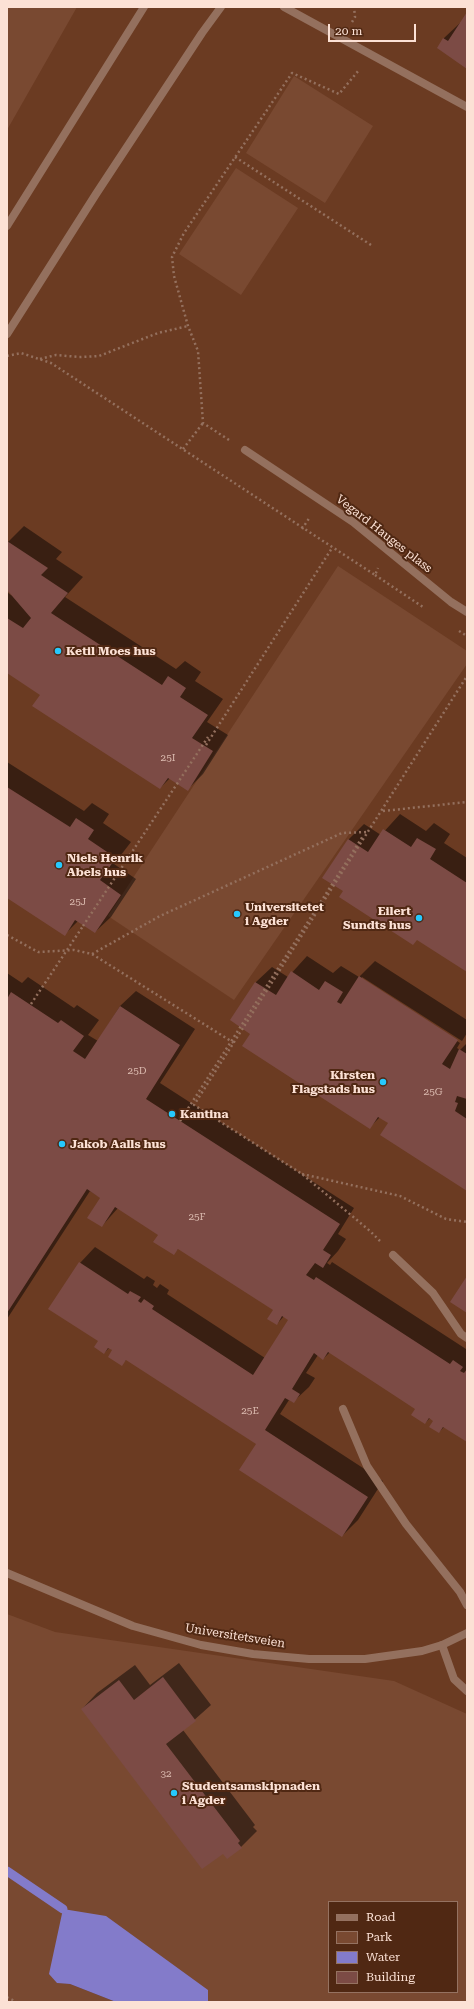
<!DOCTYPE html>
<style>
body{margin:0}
#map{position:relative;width:474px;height:2009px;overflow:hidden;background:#5c331e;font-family:"Roboto Serif",serif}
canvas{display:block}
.frame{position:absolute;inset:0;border:8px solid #fce1d5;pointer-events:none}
.legend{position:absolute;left:328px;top:1901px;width:130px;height:92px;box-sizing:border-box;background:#502813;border:1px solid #957261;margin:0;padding:5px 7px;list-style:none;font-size:12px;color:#fce1d5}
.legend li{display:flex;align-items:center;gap:8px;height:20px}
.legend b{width:20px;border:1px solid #957261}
.scale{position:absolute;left:328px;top:24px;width:88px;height:18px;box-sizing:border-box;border:2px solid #fce1d5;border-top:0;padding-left:5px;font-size:12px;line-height:14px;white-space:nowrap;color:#fce1d5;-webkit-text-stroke:3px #502813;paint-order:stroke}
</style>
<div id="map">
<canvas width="474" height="2009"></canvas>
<div class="frame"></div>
<ul class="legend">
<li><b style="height:5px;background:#94705e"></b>Road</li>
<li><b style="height:11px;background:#794931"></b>Park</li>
<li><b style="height:11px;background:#837bca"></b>Water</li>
<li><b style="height:11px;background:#7c4b45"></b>Building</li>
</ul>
<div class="scale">20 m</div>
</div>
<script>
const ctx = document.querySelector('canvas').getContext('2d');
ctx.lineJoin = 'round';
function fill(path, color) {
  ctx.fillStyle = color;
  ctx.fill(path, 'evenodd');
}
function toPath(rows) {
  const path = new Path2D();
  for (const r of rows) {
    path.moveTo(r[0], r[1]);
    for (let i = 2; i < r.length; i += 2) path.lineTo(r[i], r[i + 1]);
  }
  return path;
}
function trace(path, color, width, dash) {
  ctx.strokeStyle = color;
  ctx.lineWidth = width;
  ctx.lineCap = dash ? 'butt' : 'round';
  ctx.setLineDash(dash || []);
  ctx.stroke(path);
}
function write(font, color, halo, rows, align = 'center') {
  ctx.font = font + ' "Roboto Serif",serif';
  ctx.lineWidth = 4;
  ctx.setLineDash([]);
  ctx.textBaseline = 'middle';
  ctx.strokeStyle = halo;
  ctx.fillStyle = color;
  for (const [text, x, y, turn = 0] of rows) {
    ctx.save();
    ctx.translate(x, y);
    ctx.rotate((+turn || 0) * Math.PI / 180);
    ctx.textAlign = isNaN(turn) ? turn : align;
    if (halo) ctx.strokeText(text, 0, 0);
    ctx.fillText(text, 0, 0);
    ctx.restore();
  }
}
fill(toPath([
 [29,7,467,7,467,1754,7,1781,7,78]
]), '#6b3b22');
fill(toPath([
 [7,7,77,7,7,130],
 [294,76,373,126,325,203,246,153],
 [236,168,298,208,241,295,179,254],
 [338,566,467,651,467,664,234,1000,108,916],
 [7,1614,55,1632,394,1681,467,1714,467,2002,208,2002,207,1990,57,1983,70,1984,116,2002,7,2002],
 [329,1902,457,1902,457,1992,329,1992]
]), '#794931');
fill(toPath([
 [63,1909,106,1916,208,1990,208,2002,116,2002,70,1984,57,1983,49,1974]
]), '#837bca');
fill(toPath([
 [467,14,467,67,438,48,444,38,460,23,461,24],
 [24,526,62,552,56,559,83,577,65,597,176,669,185,661,201,672,195,681,223,699,207,722,228,735,203,774,188,789,170,778,160,788,41,694,7,672,7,592,12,596,7,589,7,543],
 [7,762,84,811,92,803,109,814,103,823,131,842,114,864,136,879,111,917,95,932,78,921,65,934,7,897],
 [400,814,426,831,434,823,450,834,444,843,467,858,467,971,344,891,348,840,364,824,381,835],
 [307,956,333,973,341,966,359,977,375,961,467,1020,467,1033,462,1041,362,977,362,979,460,1043,457,1048,460,1050,467,1043,467,1190,389,1123,380,1117,370,1127,251,1033,231,1020,256,982,272,967,288,977],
 [7,973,22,983,28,977,74,1008,77,1005,99,1020,88,1035,98,1041,120,1006,136,991,195,1029,160,1083,354,1208,338,1234,346,1239,338,1251,327,1263,330,1265,332,1262,466,1349,467,1348,467,1441,444,1427,439,1432,434,1420,430,1418,425,1423,417,1408,330,1352,323,1359,318,1355,306,1373,315,1378,309,1387,293,1402,289,1400,280,1414,383,1481,358,1520,342,1536,257,1444,127,1359,122,1364,113,1350,109,1348,104,1353,99,1341,80,1263,95,1247,144,1279,147,1276,155,1281,153,1285,157,1288,160,1284,169,1290,167,1294,265,1358,289,1320,284,1316,277,1324,274,1310,179,1248,173,1254,159,1235,118,1208,102,1226,101,1198,90,1191,7,1319],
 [179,1663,211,1705,183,1730,255,1825,253,1827,257,1831,241,1847,227,1857,82,1709,97,1693,135,1665,150,1685]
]), '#0007');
trace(toPath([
 [7,1871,63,1909]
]), '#837bca', 9);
fill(toPath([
 [467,12,467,69,437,48,443,38,448,41],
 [7,541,48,568,41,575,68,593,51,613,162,685,168,676,186,688,180,697,208,715,192,738,213,751,188,791,168,778,160,789,32,706,40,695,7,673,7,618,23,628,31,618,7,590],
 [7,787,70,827,76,818,94,830,88,839,116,858,100,880,121,895,95,933,75,920,65,936,7,898],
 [383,829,411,847,417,838,436,849,430,859,467,883,467,972,417,940,413,945,339,897,343,891,322,878,348,839,368,852],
 [291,971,319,990,325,981,343,992,337,1002,341,1004,359,976,458,1040,442,1064,450,1069,459,1049,467,1054,467,1099,457,1096,455,1102,458,1103,455,1111,467,1119,467,1191,380,1135,388,1123,378,1117,370,1129,242,1046,250,1034,230,1020,255,982,276,995],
 [11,992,58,1023,61,1020,84,1036,73,1051,85,1059,120,1006,180,1045,146,1099,340,1224,323,1250,331,1255,323,1268,315,1263,306,1275,314,1280,316,1277,450,1364,453,1360,463,1367,460,1371,464,1373,467,1369,467,1442,443,1427,439,1433,429,1427,433,1421,429,1418,425,1424,411,1415,415,1409,328,1352,323,1360,314,1353,292,1389,300,1394,294,1403,285,1398,265,1430,368,1497,342,1537,239,1470,256,1444,126,1360,122,1366,108,1357,112,1350,108,1348,104,1354,94,1347,98,1341,48,1309,79,1262,128,1294,130,1291,141,1297,138,1301,141,1303,144,1299,154,1306,152,1309,253,1375,288,1320,282,1316,277,1325,267,1319,273,1310,178,1249,174,1255,153,1242,158,1235,115,1207,102,1227,87,1218,100,1198,87,1189,7,1313,7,999],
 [467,1276,467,1313,450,1302],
 [163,1677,196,1721,166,1744,240,1841,238,1843,242,1848,227,1859,223,1854,202,1869,81,1709,119,1680,134,1700]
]), '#7c4b45');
trace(toPath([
 [352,22,355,17,354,7],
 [235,157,371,245],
 [7,356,21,353,51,363,375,575,378,568],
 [40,359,56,355,79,357,99,356,158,333,188,326],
 [229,440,203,423,198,351,188,326,174,276,172,257,184,233,292,73,339,94,359,70],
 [183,449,203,423],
 [302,529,310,517],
 [375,575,423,607],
 [459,631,467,636],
 [206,745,332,548],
 [383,811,467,802],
 [83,926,208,737],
 [7,935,38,952,74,950,92,954,234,1043],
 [92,954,160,916,342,833,368,832],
 [302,1174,400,1196,446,1219,467,1222],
 [380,1241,370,1231,302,1174,194,1105,467,676],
 [7,1997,16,2002]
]), '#94705e', 2.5, [2, 3]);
trace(toPath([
 [284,7,467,107],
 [7,226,144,7],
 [7,334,96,194,202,33,221,7],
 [245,450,353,522,451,602,467,612],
 [393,1255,433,1293,461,1334,467,1338],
 [343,1409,367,1466,406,1524,460,1592,467,1605],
 [442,1645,454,1679,467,1691]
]), '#94705e', 8);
trace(toPath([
 [7,1573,133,1626,201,1645,253,1654,309,1659,365,1659,422,1651,442,1645,467,1633]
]), '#94705e', 8);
trace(toPath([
 [31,1004,83,926],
 [180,1121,363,836]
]), '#94705e', 2.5, [2, 3]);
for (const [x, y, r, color] of [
 [58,651,4,"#26c9fe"],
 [59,865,4,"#26c9fe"],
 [237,914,4,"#26c9fe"],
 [419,918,4,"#26c9fe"],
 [383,1082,4,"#26c9fe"],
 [172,1114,4,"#26c9fe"],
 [62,1144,4,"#26c9fe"],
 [174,1793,4,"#26c9fe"]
]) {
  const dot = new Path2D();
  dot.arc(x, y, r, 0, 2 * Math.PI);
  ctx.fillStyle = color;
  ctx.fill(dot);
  trace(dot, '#502813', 1.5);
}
write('10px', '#dcbcb1', null, [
 ["25I",168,758],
 ["25J",78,902],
 ["25D",137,1071],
 ["25G",433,1092],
 ["25F",197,1217],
 ["25E",250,1411],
 ["32",166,1774]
]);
write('12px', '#fce1d5', '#502813', [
 ["Vegard Hauges plass",384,534,38],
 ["Universitetsveien",235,1636,9]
]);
write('bold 12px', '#fce1d5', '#502813', [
 ["Ketil Moes hus",66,651],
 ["Niels Henrik",67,858],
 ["Abels hus",67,872],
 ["Universitetet",245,907],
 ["i Agder",245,921],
 ["Eilert",411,911,"right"],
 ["Sundts hus",411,925,"right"],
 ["Kirsten",375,1075,"right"],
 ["Flagstads hus",375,1089,"right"],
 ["Kantina",180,1114],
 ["Jakob Aalls hus",70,1144],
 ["Studentsamskipnaden",182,1786],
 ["i Agder",182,1800]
], 'left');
</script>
